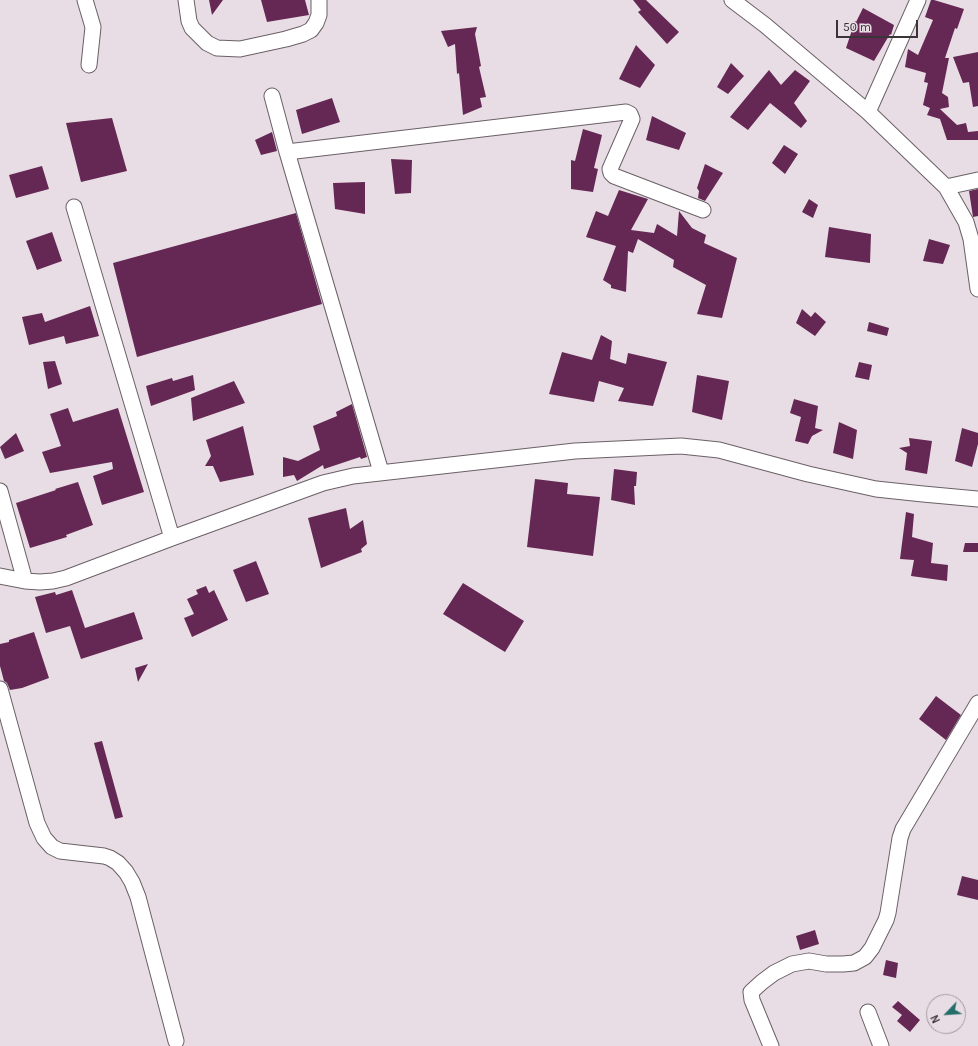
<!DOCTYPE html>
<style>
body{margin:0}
#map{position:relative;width:978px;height:1046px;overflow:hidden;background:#e9dde5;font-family:Karla,sans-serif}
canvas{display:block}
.north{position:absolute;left:926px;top:994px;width:40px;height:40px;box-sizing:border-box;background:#e9dde5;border:1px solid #a3999f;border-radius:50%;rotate:245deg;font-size:11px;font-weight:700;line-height:16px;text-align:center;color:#393437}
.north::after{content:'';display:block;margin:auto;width:14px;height:18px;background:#246e6a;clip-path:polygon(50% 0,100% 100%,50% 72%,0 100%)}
.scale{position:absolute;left:836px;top:20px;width:82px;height:18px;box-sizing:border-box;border:2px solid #393437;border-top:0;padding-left:5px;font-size:12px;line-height:14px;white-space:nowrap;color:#393437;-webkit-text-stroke:3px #e9dde5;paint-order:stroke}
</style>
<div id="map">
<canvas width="978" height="1046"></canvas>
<div class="north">N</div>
<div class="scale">50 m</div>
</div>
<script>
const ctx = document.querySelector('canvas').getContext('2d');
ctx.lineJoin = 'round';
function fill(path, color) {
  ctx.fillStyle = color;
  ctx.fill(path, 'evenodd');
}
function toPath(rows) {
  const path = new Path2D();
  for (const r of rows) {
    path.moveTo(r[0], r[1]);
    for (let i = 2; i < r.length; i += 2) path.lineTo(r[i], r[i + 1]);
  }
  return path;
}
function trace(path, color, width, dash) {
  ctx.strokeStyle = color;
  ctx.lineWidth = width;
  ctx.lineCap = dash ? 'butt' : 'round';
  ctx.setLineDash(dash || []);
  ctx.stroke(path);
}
fill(toPath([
 [209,0,223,0,212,15],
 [261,0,305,0,309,15,267,22],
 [633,0,646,0,679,32,667,44,638,12,641,10],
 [931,0,934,0,964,9,957,29,955,28,945,58,949,58,942,93,948,97,949,107,940,109,957,125,966,123,968,132,978,131,978,140,947,140,940,119,927,115,930,108,923,105,928,83,924,82,926,73,905,67,908,49,918,55,933,20,925,17],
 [863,8,894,25,891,35,890,34,874,61,846,48,855,21,856,22],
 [477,27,475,34,481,66,479,67,486,97,480,98,482,107,463,115,459,73,457,74,455,44,448,47,441,31],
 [636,45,655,65,640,88,619,79],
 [978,52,978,106,973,107,969,82,963,83,953,57],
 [731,63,744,76,728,94,717,87],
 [769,70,781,85,795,70,810,81,794,103,807,121,801,128,770,103,748,130,730,117],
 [332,98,340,122,302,134,296,110],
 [652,116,686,133,679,150,646,140],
 [112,118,127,171,81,182,66,123],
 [583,129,602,135,594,168,598,169,593,192,571,189,571,160,575,161],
 [272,132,277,151,261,155,255,140],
 [784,145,798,154,785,174,772,163],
 [391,159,412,160,411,193,395,194],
 [705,164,723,173,705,201,698,198,699,191,697,188],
 [42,166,49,189,16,198,9,175],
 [365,182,365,214,335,209,333,183],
 [978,189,978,216,973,217,969,191],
 [619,190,648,199,631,230,654,233,657,224,677,236,679,211,692,228,706,235,704,243,737,258,722,318,697,314,706,285,673,267,674,260,638,239,633,253,628,251,626,292,611,288,611,285,603,280,616,246,586,237,596,211,608,216],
 [809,199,818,205,813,218,802,212],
 [296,213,322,304,137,357,113,263],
 [829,227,871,234,870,263,825,257],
 [52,232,62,261,37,270,26,241],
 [929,239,950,245,943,264,923,261],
 [90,306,99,336,66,344,64,336,29,345,22,317,42,313,45,322],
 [802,309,811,317,815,312,826,322,815,336,796,323],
 [869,322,889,328,887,336,867,331],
 [601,335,612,341,610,359,626,364,628,353,667,362,653,406,618,401,624,388,599,381,594,402,549,394,562,352,592,360],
 [55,361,62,384,48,389,43,362],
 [859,362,872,365,869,380,855,377],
 [193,375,195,390,151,406,146,386,172,378,173,381],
 [697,375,729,381,722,420,692,412],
 [234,381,245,403,193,421,191,398],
 [794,399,818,406,815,428,823,430,812,436,808,444,795,441,801,417,790,413],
 [352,404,367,457,361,459,360,457,324,469,323,465,297,481,294,475,283,477,283,457,298,461,320,450,313,426,337,416,336,412],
 [68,408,73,422,118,408,144,492,102,505,93,476,113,469,112,462,50,473,42,452,61,446,50,414],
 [839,422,857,430,853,459,833,453],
 [243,426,254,475,220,482,213,466,205,466,211,456,206,440],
 [962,428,978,433,978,444,972,467,955,461],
 [16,433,24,451,5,459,0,447],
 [909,438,932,441,927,474,905,470,907,453,899,448,910,446],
 [614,469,637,472,636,486,634,486,635,505,611,500],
 [535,479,568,483,567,494,600,497,593,556,527,547],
 [78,482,93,525,66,535,67,537,30,548,16,503,56,490,55,489],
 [346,508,350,529,363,520,367,544,361,549,362,552,321,568,308,518],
 [906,512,914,514,912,537,933,543,931,563,948,565,947,581,911,576,914,560,900,559],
 [965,543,978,543,978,552,963,552],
 [256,561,269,594,246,602,233,570],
 [463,583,524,621,505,652,443,614],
 [206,586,209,593,214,590,228,620,192,637,184,618,194,614,187,599,198,594,196,590],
 [72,590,85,628,134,612,143,639,81,659,70,626,46,633,35,597,55,592,56,595],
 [34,632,49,678,22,688,10,690,7,683,4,681,0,666,0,644,9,642,9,640],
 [148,664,138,682,135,668],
 [936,696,961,715,946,740,919,719],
 [102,741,123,817,115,819,94,743],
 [962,876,978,880,978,900,957,895],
 [815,930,819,944,800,950,796,936],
 [886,960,898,963,896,978,883,975],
 [898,1001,920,1020,910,1032,897,1021,902,1015,892,1007]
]), '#652854');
const minor = toPath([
 [85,0,93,27,89,65],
 [186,0,189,21,192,28,207,43,217,48,240,49,286,39,303,34,311,30,316,23,319,15,319,0],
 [732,0,765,25,868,112,946,187,966,222,971,239,978,289],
 [272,96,287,152,381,472],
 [868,112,918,0],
 [287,152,626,112,630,114,632,119,610,169,611,173,614,176,703,210],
 [946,187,978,180],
 [74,207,172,538],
 [0,491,25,581],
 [0,576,25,581,40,582,53,581,66,578,172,538,323,483,353,476,575,451,681,446,719,450,808,474,876,489,923,494,978,499],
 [0,689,37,823,44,838,52,847,60,851,104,856,110,858,118,863,126,872,132,882,138,897,176,1041],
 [868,1012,881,1046],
 [771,1046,752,1000,751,992,762,982,774,973,792,964,809,961,826,964,843,964,854,963,865,957,872,948,886,920,888,913,900,838,903,829,978,703]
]);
trace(minor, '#6a6066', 17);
trace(minor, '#fff', 15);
</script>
